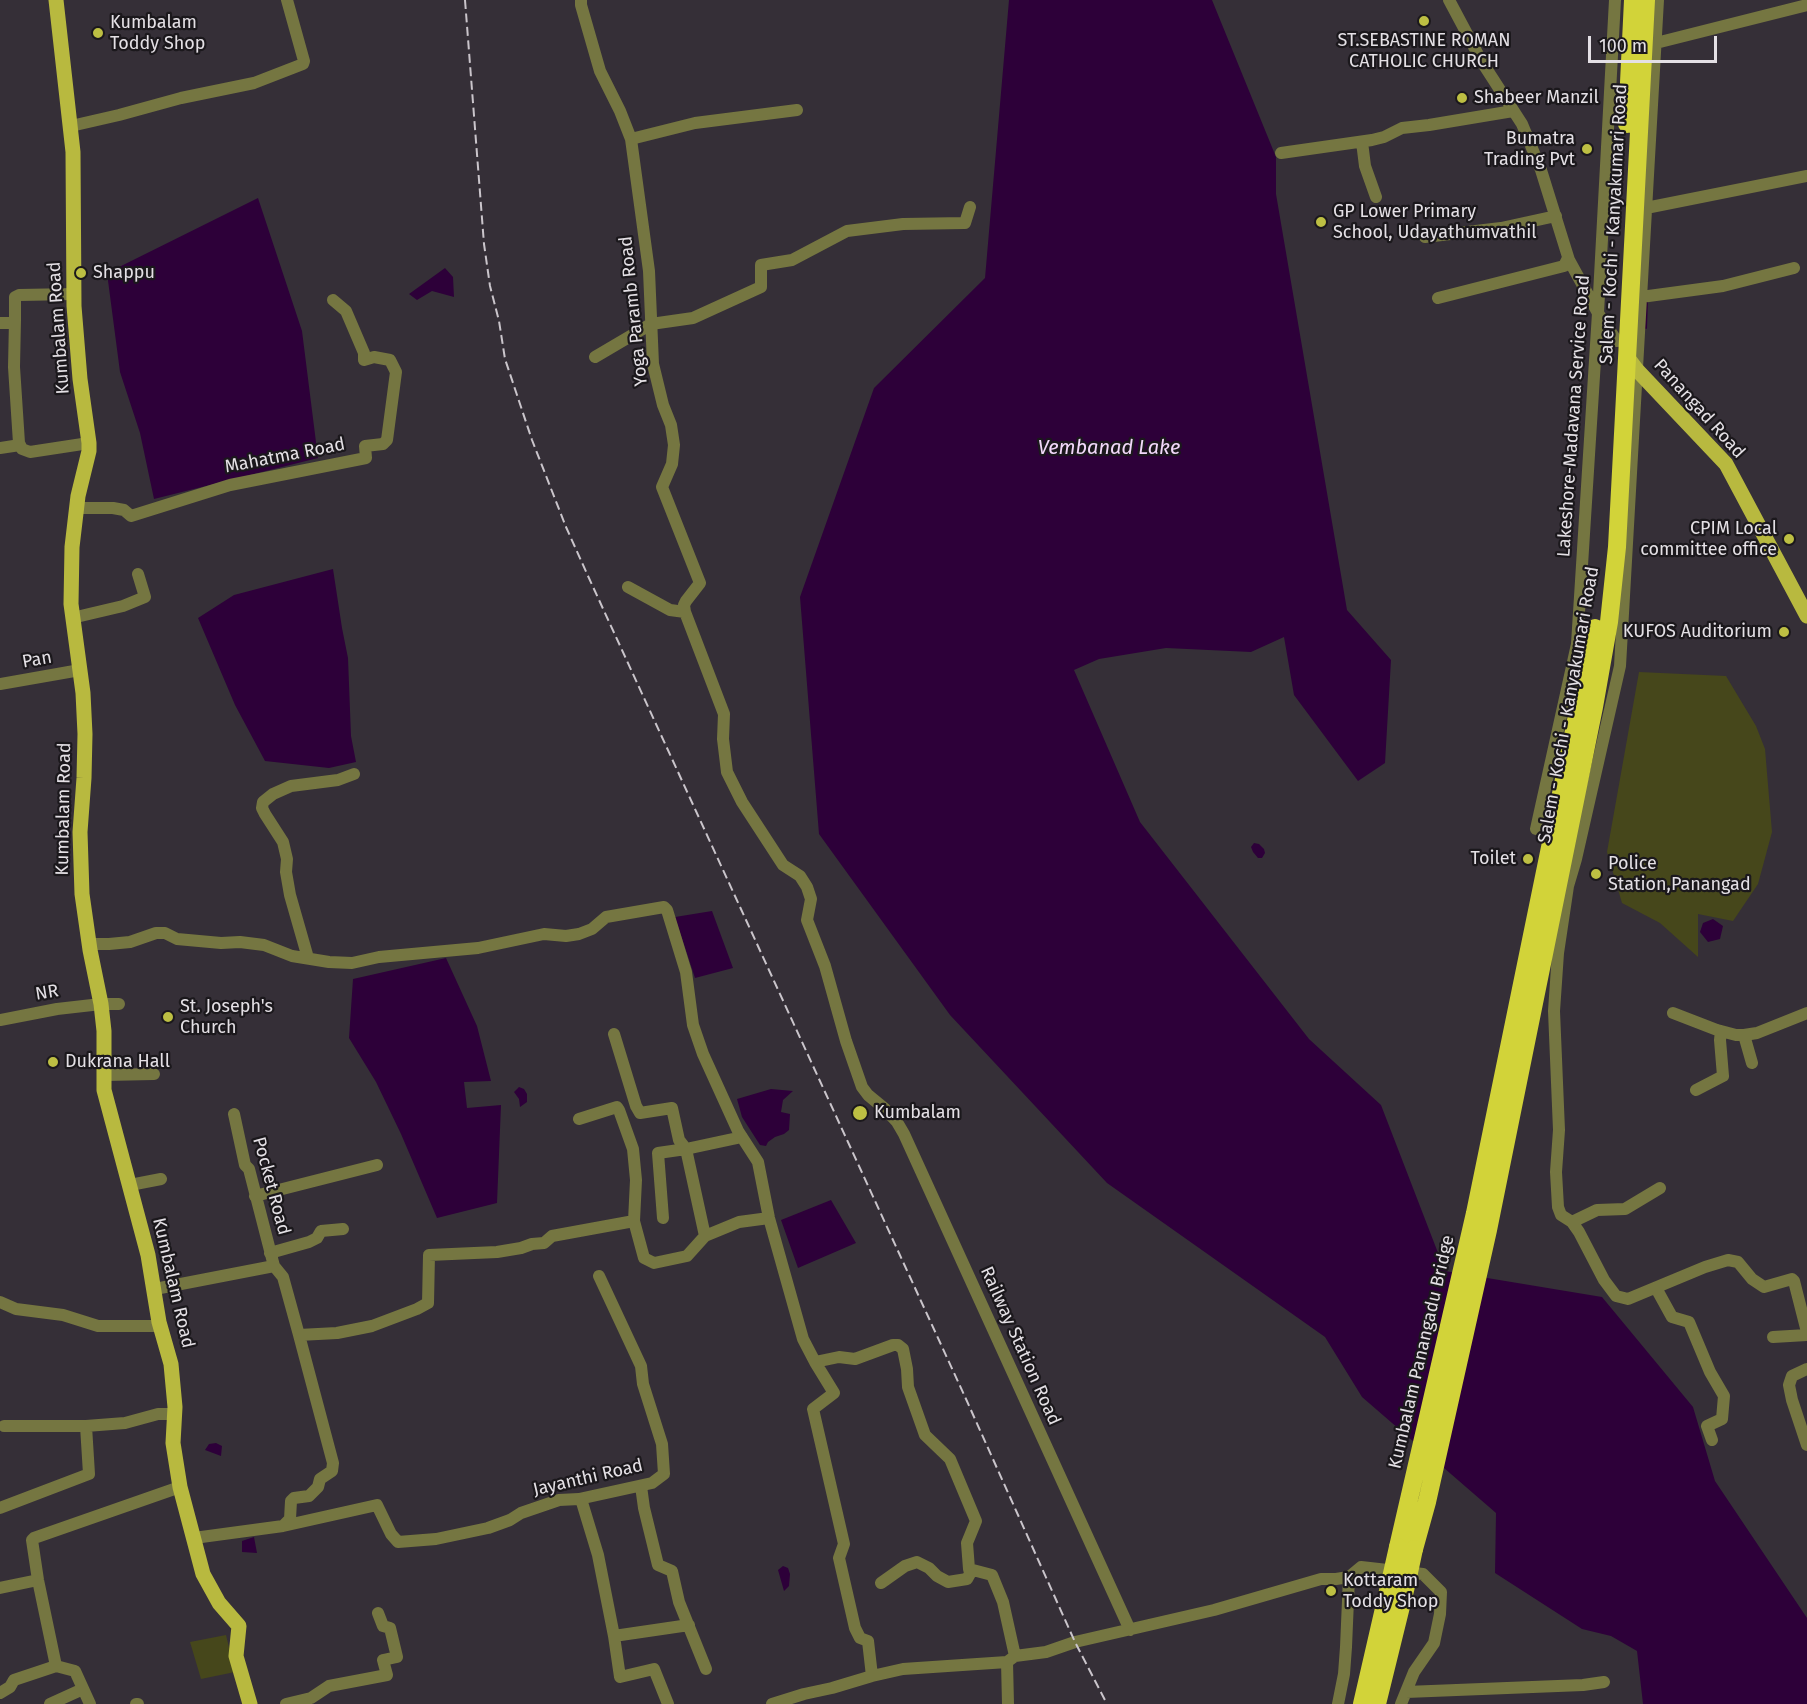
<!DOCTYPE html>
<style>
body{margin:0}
#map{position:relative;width:1807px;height:1704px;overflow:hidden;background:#352f37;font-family:"Fira Sans",sans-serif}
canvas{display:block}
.scale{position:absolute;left:1588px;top:36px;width:129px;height:27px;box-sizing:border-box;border:3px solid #e4e0e5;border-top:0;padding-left:8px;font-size:18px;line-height:21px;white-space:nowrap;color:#e4e0e5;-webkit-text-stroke:4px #1b181c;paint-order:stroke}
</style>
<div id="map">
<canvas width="1807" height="1704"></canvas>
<div class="scale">100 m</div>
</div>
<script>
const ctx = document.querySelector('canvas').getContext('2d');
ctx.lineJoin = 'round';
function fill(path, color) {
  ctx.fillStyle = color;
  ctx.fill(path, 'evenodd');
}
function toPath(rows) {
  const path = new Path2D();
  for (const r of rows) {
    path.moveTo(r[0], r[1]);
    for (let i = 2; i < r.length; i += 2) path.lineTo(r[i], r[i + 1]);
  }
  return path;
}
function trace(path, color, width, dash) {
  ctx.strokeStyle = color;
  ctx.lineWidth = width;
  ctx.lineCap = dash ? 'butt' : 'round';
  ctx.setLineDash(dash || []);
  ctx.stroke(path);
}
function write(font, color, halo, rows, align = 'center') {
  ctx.font = font + ' "Fira Sans",sans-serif';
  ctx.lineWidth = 4.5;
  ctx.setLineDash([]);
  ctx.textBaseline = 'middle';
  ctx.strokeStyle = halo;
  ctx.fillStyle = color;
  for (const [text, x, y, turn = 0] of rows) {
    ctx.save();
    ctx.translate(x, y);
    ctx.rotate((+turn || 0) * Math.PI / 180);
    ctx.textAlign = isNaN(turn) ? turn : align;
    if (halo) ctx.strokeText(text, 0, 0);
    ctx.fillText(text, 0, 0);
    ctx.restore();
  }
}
fill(toPath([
 [1639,672,1726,676,1756,726,1765,749,1772,832,1758,884,1733,921,1698,914,1698,957,1660,923,1622,903,1607,852],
 [226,1635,235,1672,201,1679,190,1642]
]), '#46471b');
fill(toPath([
 [1009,0,1212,0,1276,157,1276,194,1347,610,1391,660,1385,763,1358,781,1294,695,1284,637,1251,652,1166,648,1099,659,1074,670,1140,822,1309,1039,1381,1105,1445,1271,1602,1297,1693,1407,1715,1481,1807,1618,1807,1704,1643,1704,1637,1651,1611,1636,1582,1629,1495,1573,1496,1513,1362,1397,1325,1337,1107,1183,950,1015,819,834,800,597,874,388,985,278],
 [258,198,302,331,318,458,154,499,140,433,120,372,107,273],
 [445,268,453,277,454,297,432,291,417,300,409,294],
 [333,569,342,628,348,658,351,736,356,762,329,768,265,761,235,705,198,618,234,595],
 [1254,843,1259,844,1264,849,1265,853,1262,858,1258,858,1253,852,1251,847],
 [712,911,733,968,695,978,675,917],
 [1713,919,1723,926,1720,939,1708,942,1700,932,1703,923],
 [446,958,477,1026,491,1081,464,1082,467,1108,501,1105,497,1203,437,1218,401,1134,376,1082,349,1038,353,979],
 [519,1087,524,1089,527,1094,527,1102,520,1107,519,1099,514,1092],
 [771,1089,793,1091,783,1100,781,1112,790,1114,789,1130,784,1134,775,1137,768,1142,766,1146,760,1145,742,1117,737,1099],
 [831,1200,856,1243,798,1268,781,1220],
 [216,1443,222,1446,221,1456,205,1450,209,1444],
 [254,1537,257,1553,242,1552,242,1541],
 [783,1566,788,1568,790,1574,789,1586,784,1591,778,1570]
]), '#2d0039');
trace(toPath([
 [1646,328,1647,300]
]), '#2d0039', 2);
trace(toPath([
 [581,0,581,5,600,71,620,111,631,139,649,271,653,364,663,405,671,425,674,445,672,464,662,487,698,578,700,583,686,601,684,605,685,612,724,714,723,739,727,772,742,802,783,865,800,876,807,887,811,899,807,920,825,966,846,1041,862,1087,868,1095,885,1109,897,1122,904,1134,1130,1630],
 [1449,0,1482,62,1522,124,1541,170,1569,260,1598,313,1617,341],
 [1658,0,1620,666,1576,859,1568,886,1558,953,1554,1011,1559,1130,1556,1172,1558,1207,1561,1215,1572,1222,1579,1232,1604,1280,1616,1296,1628,1299,1705,1267,1728,1260,1738,1262,1752,1279,1764,1287,1792,1279,1794,1281,1807,1332],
 [1656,43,1807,5],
 [71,126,119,115,181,98,254,83,303,64,304,61,287,0],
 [631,139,695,123,797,110],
 [1362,142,1365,166,1376,197],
 [1281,153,1372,140,1384,137,1402,128,1429,125,1513,111],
 [1646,208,1807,176],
 [1425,237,1501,228,1556,216],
 [1641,297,1723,286,1794,268],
 [1438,298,1564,266,1568,258],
 [15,320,14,367,19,443,22,449,30,452,89,443],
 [0,323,12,323,15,320,15,297,19,295,74,294],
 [595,357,651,324,693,318,761,287,761,265,792,260,847,231,903,224,965,223,970,207],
 [0,448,20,445],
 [77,508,113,508,124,510,131,516,230,485,366,458,365,446,383,444,387,440,396,372,390,360,374,357,364,360,364,353,346,311,333,300],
 [628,587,670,610,685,612],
 [72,618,123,606,145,597,138,574],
 [0,684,80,670],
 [1536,829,1577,644,1598,313,1615,0],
 [90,944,109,944,130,942,156,933,165,933,177,939,221,943,240,942,264,945,292,956,329,962,352,963,379,957,478,948,544,934,566,936,579,934,592,929,606,917,664,907,667,910,686,972,693,1025,703,1054,738,1131,758,1162,769,1218,803,1339,815,1362,839,1357,855,1359,893,1345,898,1345,903,1349,907,1369,908,1387,925,1435,950,1459,976,1521,967,1543,969,1569,992,1575,1003,1602,1015,1656],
 [308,958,290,895,286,872,287,859,283,842,265,814,262,808,263,802,273,794,291,786,338,780,354,774],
 [1673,1013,1717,1030,1736,1035,1744,1035,1757,1033,1807,1013],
 [0,1020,57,1009,101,1004,119,1004],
 [614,1034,636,1106,640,1113,672,1108,679,1140,686,1149,742,1137],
 [1744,1035,1752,1063],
 [105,1075,154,1074],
 [1696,1090,1723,1076,1720,1040,1721,1031],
 [234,1114,245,1165,249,1169,274,1266],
 [579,1119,617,1107,619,1110,633,1149,636,1180,634,1221],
 [130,1185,161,1179],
 [255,1196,377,1165],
 [663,1218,658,1153,686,1149,705,1236],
 [1572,1222,1597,1210,1625,1209,1660,1188],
 [270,1253,309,1242,317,1238,321,1231,343,1229],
 [1656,1288,1672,1317,1689,1322,1710,1372,1724,1396,1722,1419,1707,1426,1712,1440],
 [155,1289,274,1266,283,1277,299,1335,337,1333,372,1326,417,1309,428,1303,429,1255,497,1252,521,1248,532,1244,544,1243,552,1236,634,1221,644,1258,654,1263,687,1256,705,1236,739,1222,769,1218],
 [0,1302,16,1309,63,1315,98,1326,160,1326],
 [1773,1337,1807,1335],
 [815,1362,834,1393,813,1409,844,1544,839,1558,855,1628,860,1638,868,1641,872,1676],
 [1807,1369,1792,1376,1789,1385,1792,1400,1807,1445],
 [4,1426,86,1426],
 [641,1486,644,1508,658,1565,672,1571,679,1602,706,1669],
 [581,1499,598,1555,614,1636,620,1677,654,1669,668,1704],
 [0,1508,89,1474,86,1426,125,1423,158,1414,174,1414],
 [283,1526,290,1519,291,1501,294,1498,309,1496,318,1487,320,1479,332,1471,333,1463,299,1335],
 [194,1538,283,1526,377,1505,391,1534,398,1542,436,1539,488,1528,510,1520,521,1513,559,1500,579,1499,652,1483,664,1474,662,1444,643,1384,641,1366,599,1276],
 [881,1583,905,1566,917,1562,929,1568,937,1576,948,1582,967,1579,972,1570],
 [0,1588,38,1580],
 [614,1636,689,1625],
 [1007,1662,1008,1704],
 [1406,1692,1583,1685,1604,1682],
 [0,1693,10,1687,14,1680,56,1666],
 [50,1704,83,1689],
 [90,1704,75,1671,56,1666,38,1580,32,1540,34,1538,180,1487],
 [136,1704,138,1704],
 [286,1704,311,1698,329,1686,387,1675,383,1660,397,1657,390,1628,383,1626,378,1613],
 [772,1704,804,1694,832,1688,872,1676,903,1669,1007,1662,1015,1656,1046,1652,1075,1642,1214,1610,1321,1579,1336,1579,1349,1577],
 [1338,1704,1344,1674,1346,1647,1349,1577,1361,1567,1423,1574,1441,1592,1440,1614,1434,1643,1414,1672,1401,1704]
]), '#757641', 12);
trace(toPath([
 [56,0,73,152,74,306,80,379,89,443,89,451,78,496,72,547,71,604,83,693,85,734,84,778,80,832,82,894,90,950,101,1004,104,1031,104,1090,148,1255,159,1322,171,1364,175,1407,173,1443,180,1487,203,1574,219,1603,239,1626,236,1656,250,1704],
 [1628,358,1637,370,1726,464,1807,616]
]), '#b8b93f', 15);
trace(toPath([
 [1627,124,1633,0],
 [1398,1547,1475,1213,1595,628],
 [1414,1549,1427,1502,1488,1230,1594,707,1609,622,1617,547,1646,0],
 [1362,1704,1391,1578],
 [1377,1704,1407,1582]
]), '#d2d339', 18);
trace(toPath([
 [465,0,484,244,490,286,499,321,505,359,532,440,566,527,588,576,966,1399,1075,1642,1107,1704]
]), '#cac5cb', 2, [9, 4.5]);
trace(toPath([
 [1391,1578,1398,1547],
 [1407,1582,1414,1549]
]), '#d2d339', 18);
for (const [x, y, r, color] of [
 [1424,21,6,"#bdbf43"],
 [98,33,6,"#bdbf43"],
 [1462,98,6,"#bdbf43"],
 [1587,149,6,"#bdbf43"],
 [1321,222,6,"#bdbf43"],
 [81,273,6,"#bdbf43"],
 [1789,539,6,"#bdbf43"],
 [1784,632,6,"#bdbf43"],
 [1528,859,6,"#bdbf43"],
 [1596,874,6,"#bdbf43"],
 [168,1017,6,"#bdbf43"],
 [53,1062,6,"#bdbf43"],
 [860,1113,8,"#bdbf43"],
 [1331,1591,6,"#bdbf43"]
]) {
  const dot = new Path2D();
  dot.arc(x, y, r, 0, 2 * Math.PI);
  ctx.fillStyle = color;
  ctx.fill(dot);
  trace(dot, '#1b181c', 2);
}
write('18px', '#e4e0e5', '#1b181c', [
 ["Kumbalam",110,23],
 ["Toddy Shop",110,44],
 ["ST.SEBASTINE ROMAN",1424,41,"center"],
 ["CATHOLIC CHURCH",1424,62,"center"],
 ["Shabeer Manzil",1474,98],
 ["Bumatra",1575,139,"right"],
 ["Trading Pvt",1575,160,"right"],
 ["GP Lower Primary",1333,212],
 ["School, Udayathumvathil",1333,233],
 ["Shappu",93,273],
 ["CPIM Local",1777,529,"right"],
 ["committee office",1777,550,"right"],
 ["KUFOS Auditorium",1772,632,"right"],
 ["Toilet",1516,859,"right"],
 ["Police",1608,864],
 ["Station,Panangad",1608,885],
 ["St. Joseph's",180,1007],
 ["Church",180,1028],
 ["Dukrana Hall",65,1062],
 ["Kumbalam",874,1113],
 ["Kottaram",1343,1581],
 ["Toddy Shop",1343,1602]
], 'left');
write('18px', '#e4e0e5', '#1b181c', [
 ["Salem - Kochi - Kanyakumari Road",1614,224,-87],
 ["Yoga Paramb Road",634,311,-96],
 ["Kumbalam Road",59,328,-94],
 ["Panangad Road",1699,409,48],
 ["Lakeshore-Madavana Service Road",1574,416,-86],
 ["Mahatma Road",285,456,-11],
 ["Pan",37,660,-10],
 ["Salem - Kochi - Kanyakumari Road",1569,705,-80],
 ["Kumbalam Road",64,809,-89],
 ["NR",47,993,-9],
 ["Pocket Road",271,1186,75],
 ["Kumbalam Road",173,1283,77],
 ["Railway Station Road",1020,1346,66],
 ["Kumbalam Panangadu Bridge",1422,1352,-77],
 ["Jayanthi Road",588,1478,-13]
]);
write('italic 20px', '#f2d8fa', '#1b181c', [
 ["Vembanad Lake",1109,448]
]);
</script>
